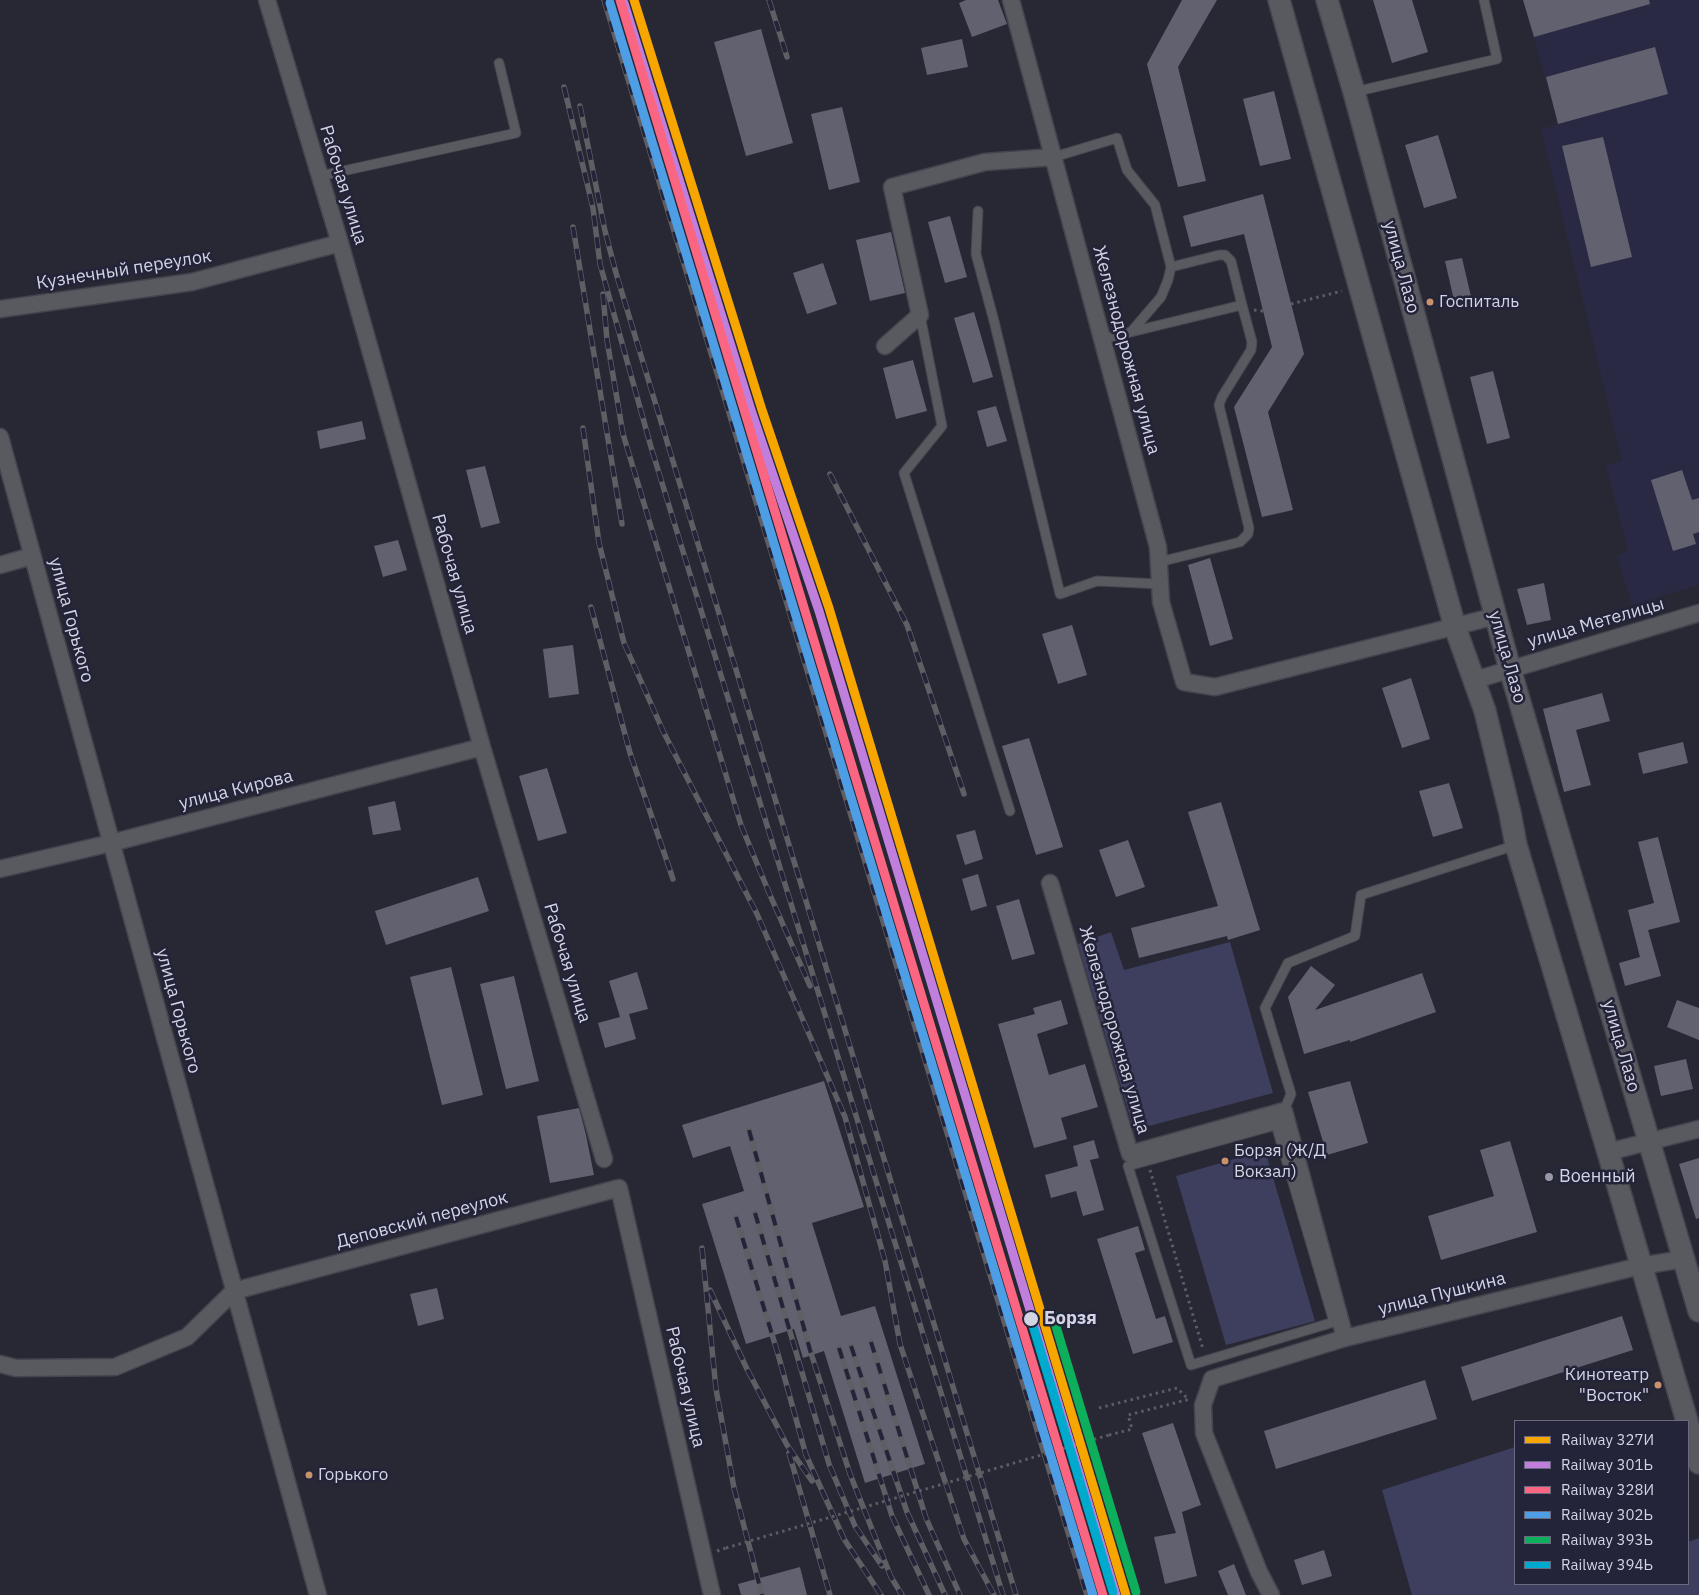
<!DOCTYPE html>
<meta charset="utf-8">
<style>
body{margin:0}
#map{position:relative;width:1699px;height:1595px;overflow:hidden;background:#282834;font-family:"IBM Plex Sans",sans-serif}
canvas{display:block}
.legend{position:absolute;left:1514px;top:1420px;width:175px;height:165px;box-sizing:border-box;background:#232339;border:1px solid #696a7d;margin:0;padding:6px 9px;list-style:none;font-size:15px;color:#d3d4e3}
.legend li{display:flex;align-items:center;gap:10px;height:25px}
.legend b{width:25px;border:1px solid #696a7d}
</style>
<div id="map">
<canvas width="1699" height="1595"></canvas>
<ul class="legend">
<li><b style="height:6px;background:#f7a600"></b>Railway 327И</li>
<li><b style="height:6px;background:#c07fdc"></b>Railway 301Ь</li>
<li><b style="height:6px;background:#fa6682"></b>Railway 328И</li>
<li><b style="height:6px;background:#4d9ee5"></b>Railway 302Ь</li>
<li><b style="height:6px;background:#0daf5c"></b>Railway 393Ь</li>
<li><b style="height:6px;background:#00a9ce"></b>Railway 394Ь</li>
</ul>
</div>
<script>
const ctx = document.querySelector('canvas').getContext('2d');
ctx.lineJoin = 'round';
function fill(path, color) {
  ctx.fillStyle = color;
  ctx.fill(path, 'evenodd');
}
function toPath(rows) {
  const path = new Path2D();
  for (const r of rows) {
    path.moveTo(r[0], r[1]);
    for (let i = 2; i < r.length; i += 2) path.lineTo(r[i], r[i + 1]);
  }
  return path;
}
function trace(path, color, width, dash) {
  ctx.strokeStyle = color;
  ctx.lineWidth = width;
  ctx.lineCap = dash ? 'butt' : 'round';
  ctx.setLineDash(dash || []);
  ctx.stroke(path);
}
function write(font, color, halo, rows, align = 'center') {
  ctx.font = font + ' "IBM Plex Sans",sans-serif';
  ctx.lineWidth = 5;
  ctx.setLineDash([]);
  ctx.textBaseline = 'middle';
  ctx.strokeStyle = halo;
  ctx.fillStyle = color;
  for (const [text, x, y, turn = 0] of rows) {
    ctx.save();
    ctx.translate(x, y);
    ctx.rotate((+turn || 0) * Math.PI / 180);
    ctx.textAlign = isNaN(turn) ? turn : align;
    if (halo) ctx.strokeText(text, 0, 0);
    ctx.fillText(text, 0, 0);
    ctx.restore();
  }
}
fill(toPath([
 [1523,0,1699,0,1699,585,1632,605,1617,556,1628,551,1606,466,1622,460,1541,130,1558,123]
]), '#292943');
fill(toPath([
 [1111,932,1124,970,1230,942,1273,1093,1134,1130,1078,944],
 [1265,1150,1315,1321,1226,1345,1176,1176],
 [1515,1447,1515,1584,1688,1584,1688,1542,1699,1538,1699,1595,1412,1595,1382,1490]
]), '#3e3e5e');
fill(toPath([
 [966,0,998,0,1007,24,972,37,959,3],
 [1182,0,1217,0,1178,67,1206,181,1178,187,1147,64],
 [1373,0,1412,0,1428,52,1392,63],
 [1523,0,1649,0,1650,4,1534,37],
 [761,29,793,143,746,156,714,42],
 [962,39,968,67,927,75,921,48],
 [1655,47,1668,94,1558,124,1546,77],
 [1274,91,1291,159,1260,166,1243,99],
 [842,107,860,182,829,190,811,114],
 [1438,135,1457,198,1424,208,1405,145],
 [1603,137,1632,257,1591,267,1562,146],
 [1263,194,1304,354,1268,412,1293,510,1262,517,1234,407,1272,347,1244,234,1191,247,1183,216],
 [950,216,967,277,945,283,928,222],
 [891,232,905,293,870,301,856,240],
 [1462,258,1473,305,1456,309,1445,261],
 [823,263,837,304,807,314,793,273],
 [974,312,993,377,973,383,954,318],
 [913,360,927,411,896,419,883,368],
 [1493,371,1510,438,1487,444,1470,377],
 [996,406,1007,441,987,447,977,411],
 [362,421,366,439,320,449,317,431],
 [485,466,500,523,481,528,466,470],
 [1682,470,1692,500,1699,498,1699,532,1693,534,1696,544,1673,551,1651,480],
 [398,540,407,570,383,577,374,546],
 [1210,558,1233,639,1210,646,1188,565],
 [1544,583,1551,620,1527,625,1517,589],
 [1072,625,1087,675,1058,684,1042,634],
 [573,645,579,694,549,698,543,649],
 [1411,678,1430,739,1402,748,1382,688],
 [1602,693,1610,721,1576,730,1591,785,1564,792,1543,709],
 [1029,738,1063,847,1036,855,1002,746],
 [1683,742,1688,763,1643,774,1638,753],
 [547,768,567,833,538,841,519,776],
 [1449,783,1463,828,1433,837,1419,791],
 [395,801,401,830,373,835,368,807],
 [1221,802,1260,930,1228,940,1227,936,1139,958,1131,928,1218,906,1188,812],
 [975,830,983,859,965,865,956,835],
 [1658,837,1680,922,1648,930,1661,976,1625,986,1619,963,1640,957,1628,910,1654,903,1638,842],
 [1128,840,1145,887,1116,897,1099,850],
 [978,874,987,906,971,911,962,879],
 [478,877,489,911,386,945,375,911],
 [1019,899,1035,954,1012,960,996,906],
 [1311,966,1335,985,1315,1010,1422,973,1436,1012,1350,1042,1350,1040,1304,1054,1288,997],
 [451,967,483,1095,442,1105,410,977],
 [637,972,648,1009,629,1014,636,1039,605,1048,598,1023,620,1017,609,981],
 [514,976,539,1081,506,1089,480,984],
 [1061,1000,1068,1024,1037,1034,1049,1075,1085,1064,1098,1107,1061,1118,1067,1139,1034,1148,998,1024,1035,1014,1033,1008],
 [1677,1000,1699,1008,1699,1040,1667,1027],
 [1686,1059,1693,1089,1661,1096,1654,1066],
 [824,1081,864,1207,812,1223,841,1316,875,1306,925,1464,865,1483,824,1351,803,1358,794,1329,746,1344,702,1204,744,1191,730,1146,693,1158,682,1125],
 [1350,1081,1368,1143,1327,1155,1308,1092],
 [579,1108,586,1135,594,1175,550,1183,537,1116],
 [1094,1140,1099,1158,1090,1160,1104,1210,1083,1216,1076,1191,1051,1198,1045,1175,1078,1166,1073,1146],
 [1510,1141,1537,1232,1441,1260,1428,1216,1494,1196,1480,1150],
 [1699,1158,1699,1218,1696,1219,1679,1164],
 [1138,1226,1145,1250,1135,1253,1156,1319,1165,1316,1173,1342,1133,1354,1097,1239],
 [437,1288,444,1319,418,1326,410,1294],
 [1622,1316,1633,1350,1472,1401,1461,1367],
 [1425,1380,1437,1419,1276,1469,1264,1431],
 [1173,1423,1201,1505,1182,1512,1197,1576,1165,1584,1154,1537,1176,1533,1142,1433],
 [1324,1550,1332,1576,1302,1585,1294,1560],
 [1234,1564,1246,1595,1228,1595,1218,1571],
 [800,1567,807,1595,741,1595,738,1584]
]), '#616170');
const service = toPath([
 [1354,92,1497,59,1484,0],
 [1054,157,1117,138,1127,170,1155,205,1171,267,1219,255,1225,255,1231,261,1242,305,1102,339],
 [320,176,516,133,499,63],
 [978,211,976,254,994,321,1060,594,1097,581,1160,584],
 [920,315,942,426,904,473,1010,811],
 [1131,332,1161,297,1168,280,1171,267],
 [1159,562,1240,542,1248,534,1249,528,1219,405,1222,397,1251,350,1252,342,1242,305],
 [1283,1113,1291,1094,1265,1008,1288,963,1355,936,1361,895,1516,845],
 [1276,1125,1334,1322,1191,1365,1128,1166,1276,1125]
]);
const minor = toPath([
 [267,0,340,243,482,747,604,1159],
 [1011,0,1158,547,1161,602,1184,682,1215,687,1496,616],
 [0,309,192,282,340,243],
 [885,346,920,315,892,187,985,162,1054,157],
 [0,437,318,1595],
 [0,565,32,556],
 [1475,680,1699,613],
 [0,869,111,843,482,747],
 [1050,883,1130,1154,1284,1111,1345,1338],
 [1608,1152,1699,1129],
 [0,1364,16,1368,115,1367,187,1337,234,1291,619,1188,712,1595],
 [1271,1595,1259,1572,1204,1433,1203,1405,1212,1379,1345,1338,1640,1266,1684,1259]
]);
const tertiary = toPath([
 [1279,0,1455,627,1485,711,1510,813,1516,845,1608,1152,1687,1421],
 [1327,0,1354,92,1510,669,1699,1311],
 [1688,1425,1699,1463]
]);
trace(service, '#44444f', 11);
trace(minor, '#44444f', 19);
trace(tertiary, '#44444f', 24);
trace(toPath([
 [1291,304,1342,291],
 [1254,310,1263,311],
 [1150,1170,1203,1349],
 [1051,1380,1091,1511],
 [1099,1408,1177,1388,1188,1399],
 [1109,1435,1132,1429,1128,1415,1190,1399],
 [717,1551,726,1548]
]), '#5c5c63', 3, [2.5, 4]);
trace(service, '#595960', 9);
trace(minor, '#595960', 16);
trace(tertiary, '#595960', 21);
const rail = toPath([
 [604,0,1087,1595],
 [769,0,787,57],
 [564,87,593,208,600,264,651,447,1003,1595],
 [580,106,605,231,616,273,1016,1595],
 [573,227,622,524],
 [603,294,607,340,623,434,741,825,770,895,810,986],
 [583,428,599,543,624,643,664,733,757,914,845,1117,885,1261,900,1344,964,1539,994,1595],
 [830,474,907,625,964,794],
 [591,607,630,753,673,879],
 [749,1130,810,1350,850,1474,891,1577,902,1595],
 [755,1213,829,1464,855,1526,882,1566],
 [736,1217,778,1354,806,1455,844,1539,881,1595],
 [702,1248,716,1389,734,1488,762,1595],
 [710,1290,747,1369,787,1445,812,1481],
 [871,1342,926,1518,960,1595],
 [851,1346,907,1512,945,1595],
 [839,1348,892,1516,929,1595],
 [789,1453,830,1595]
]);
trace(rail, '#5e5e64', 5.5);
trace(rail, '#232339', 4, [11]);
trace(toPath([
 [726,1548,1109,1435]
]), '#5c5c63', 3, [2.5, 4]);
trace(toPath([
 [634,0,762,410,829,608,1126,1595]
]), '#f7a600', 9);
trace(toPath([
 [624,3,752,413,819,611,1116,1595]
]), '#c07fdc', 9);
trace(toPath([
 [620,0,1103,1595]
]), '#fa6682', 9);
trace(toPath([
 [610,3,1093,1595]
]), '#4d9ee5', 9);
trace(toPath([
 [1052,1313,1136,1592]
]), '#0daf5c', 9);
trace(toPath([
 [1031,1319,1113,1592]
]), '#00a9ce', 9);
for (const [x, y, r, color] of [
 [1430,302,4.5,"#c7916a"],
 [1225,1161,4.5,"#c7916a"],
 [1549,1177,5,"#9798a6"],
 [1031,1319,8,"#d3d4e3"],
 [1658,1385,4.5,"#c7916a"],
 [309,1475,4.5,"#c7916a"]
]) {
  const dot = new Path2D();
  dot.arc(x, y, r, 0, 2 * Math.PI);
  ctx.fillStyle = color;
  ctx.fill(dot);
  trace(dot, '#232339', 2);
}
write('17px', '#d3d4e3', '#232339', [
 ["Госпиталь",1439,302],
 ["Борзя (Ж/Д",1234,1151],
 ["Вокзал)",1234,1172],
 ["Кинотеатр",1649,1375,"right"],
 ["\"Восток\"",1649,1396,"right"],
 ["Горького",318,1475]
], 'left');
write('18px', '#d3d4e3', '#232339', [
 ["Рабочая улица",343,185,73],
 ["улица Лазо",1401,267,75],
 ["Кузнечный переулок",124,270,-9],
 ["Железнодорожная улица",1126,350,75],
 ["Рабочая улица",454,574,74],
 ["улица Горького",71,620,75],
 ["улица Метелицы",1596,623,-16],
 ["улица Лазо",1507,657,74],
 ["улица Кирова",236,790,-14],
 ["Рабочая улица",567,963,73],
 ["улица Горького",178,1011,75],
 ["Железнодорожная улица",1114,1030,74],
 ["улица Лазо",1621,1046,74],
 ["Деповский переулок",422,1220,-15],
 ["улица Пушкина",1442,1294,-14],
 ["Рабочая улица",685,1387,77]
]);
write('18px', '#d3d4e3', '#232339', [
 ["Военный",1559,1177]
], 'left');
write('bold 18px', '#d3d4e3', '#232339', [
 ["Борзя",1044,1319]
], 'left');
</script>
